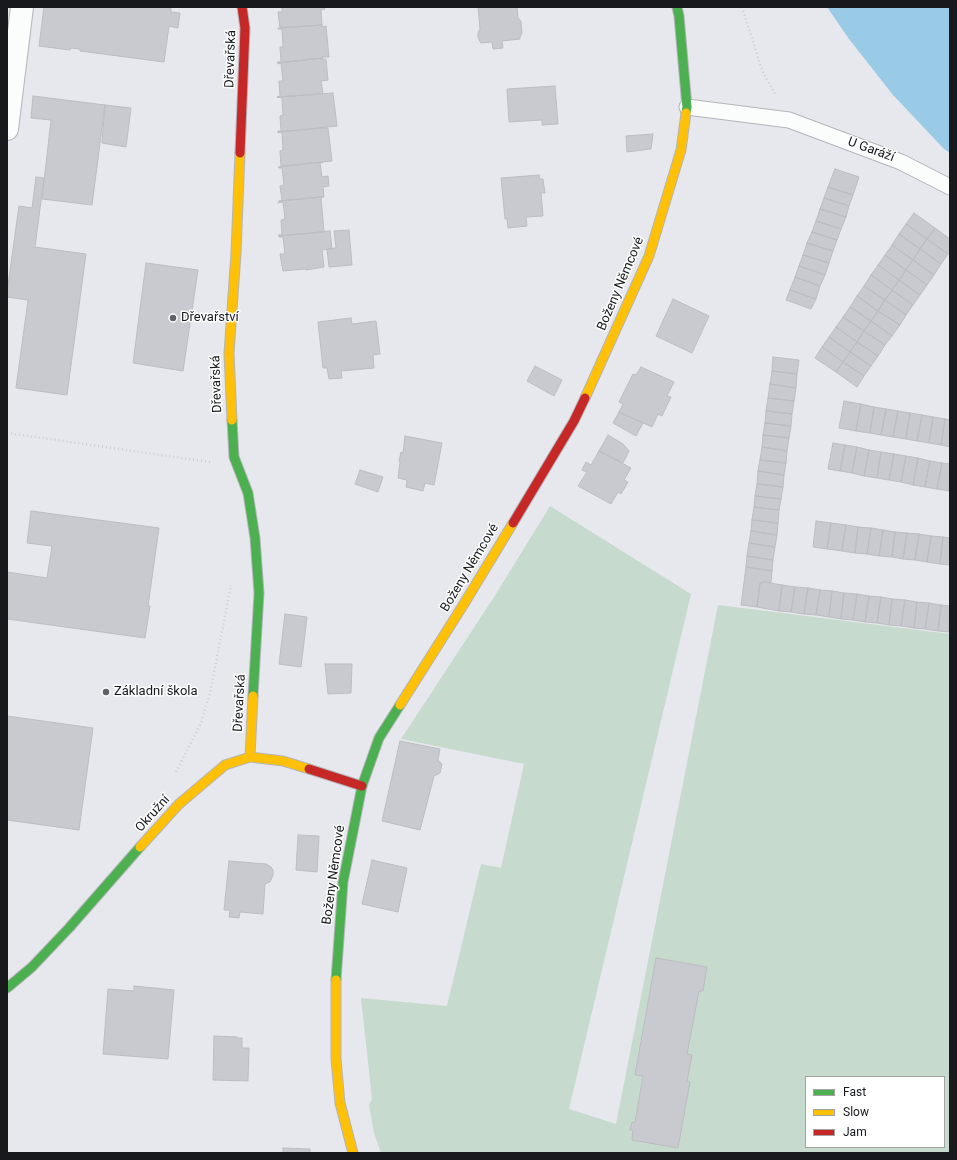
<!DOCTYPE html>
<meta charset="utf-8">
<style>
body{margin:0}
#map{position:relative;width:957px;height:1160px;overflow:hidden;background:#e6e8ee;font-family:Roboto,sans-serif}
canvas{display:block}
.frame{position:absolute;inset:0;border:8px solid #17191d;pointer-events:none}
.legend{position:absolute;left:805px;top:1076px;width:140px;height:72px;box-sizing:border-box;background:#fff;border:1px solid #a2a3a5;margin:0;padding:5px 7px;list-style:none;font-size:12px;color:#17191d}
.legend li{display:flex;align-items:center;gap:8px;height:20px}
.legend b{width:20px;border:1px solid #a2a3a5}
</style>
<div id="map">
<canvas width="957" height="1160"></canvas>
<div class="frame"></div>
<ul class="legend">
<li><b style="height:5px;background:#4caf50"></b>Fast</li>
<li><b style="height:5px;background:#ffc107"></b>Slow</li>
<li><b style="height:5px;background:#c62828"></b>Jam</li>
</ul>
</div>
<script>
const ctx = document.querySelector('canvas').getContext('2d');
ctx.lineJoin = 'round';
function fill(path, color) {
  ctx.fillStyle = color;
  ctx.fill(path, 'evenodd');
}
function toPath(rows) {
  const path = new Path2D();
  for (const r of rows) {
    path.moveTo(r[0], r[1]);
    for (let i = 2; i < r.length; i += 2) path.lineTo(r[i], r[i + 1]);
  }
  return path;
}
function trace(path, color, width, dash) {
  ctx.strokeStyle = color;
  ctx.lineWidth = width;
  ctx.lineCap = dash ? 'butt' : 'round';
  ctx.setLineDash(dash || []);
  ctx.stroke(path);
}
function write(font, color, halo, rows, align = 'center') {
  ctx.font = font + ' Roboto,sans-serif';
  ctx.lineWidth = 3;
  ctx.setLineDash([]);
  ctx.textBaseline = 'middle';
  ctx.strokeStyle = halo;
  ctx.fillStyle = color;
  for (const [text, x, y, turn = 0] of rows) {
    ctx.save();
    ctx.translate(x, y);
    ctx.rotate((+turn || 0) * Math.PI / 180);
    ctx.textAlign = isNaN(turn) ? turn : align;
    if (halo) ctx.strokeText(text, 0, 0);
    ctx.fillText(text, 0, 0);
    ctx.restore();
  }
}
fill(toPath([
 [550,506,691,594,569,1109,616,1124,718,605,950,634,950,1153,381,1153,374,1133,369,1105,372,1099,361,998,447,1006,481,864,501,868,524,764,401,739,496,594],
 [806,1077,944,1077,944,1147,806,1147]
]), '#c6dace');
fill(toPath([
 [827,7,950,7,950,153,944,149,893,95,849,39]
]), '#9acbe6');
const building = toPath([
 [44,7,171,7,171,12,180,13,178,28,169,26,164,62,80,51,80,49,71,48,70,50,39,46,44,7],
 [282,7,325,7,325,9,321,10,322,25,280,28,278,12,282,12,282,7],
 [478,7,517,7,518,18,521,21,522,33,520,37,520,39,502,41,503,48,493,49,492,42,481,43,478,38,478,33,480,29,478,7],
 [322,25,322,27,326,26,329,57,322,57,323,58,278,63,277,62,281,62,280,47,283,47,282,29,278,29,278,28,322,25],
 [323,58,322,60,326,59,328,80,321,81,323,94,277,97,280,96,279,81,283,81,281,63,278,64,278,63,323,58],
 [555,86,558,124,542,125,542,120,509,122,507,89,555,86],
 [333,93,337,126,278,132,278,131,281,131,280,116,283,115,282,98,277,97,333,93],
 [33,96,105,105,92,205,42,199,51,120,31,118,33,96],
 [105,105,131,108,126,147,102,143,105,105],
 [323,128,328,128,332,161,281,166,280,151,283,150,282,132,278,133,278,132,323,128],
 [653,134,651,149,627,152,626,136,653,134],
 [323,162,320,163,322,177,328,176,329,186,323,187,324,197,279,201,282,200,280,186,284,185,282,168,279,168,278,167,323,162],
 [835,169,859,177,853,195,828,187,835,169],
 [539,175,540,179,543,179,545,193,541,193,543,216,526,217,527,226,508,228,507,219,505,219,501,178,539,175],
 [36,177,44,178,35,247,86,254,67,395,16,388,28,300,7,297,7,292,19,206,32,208,36,177],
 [828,187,853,195,849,206,824,198,828,187],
 [321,197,324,232,279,236,278,235,282,235,281,220,285,219,283,202,278,203,279,201,321,197],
 [824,198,849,206,846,217,820,209,824,198],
 [820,209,846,217,841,229,816,221,820,209],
 [914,213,935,228,927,239,906,224,914,213],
 [816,221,841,229,837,240,812,232,816,221],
 [906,224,927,239,920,249,899,234,906,224],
 [935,228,950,239,950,252,948,254,927,239,935,228],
 [349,230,352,265,329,267,327,249,336,248,334,231,349,230],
 [330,231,332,249,322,250,324,267,306,270,305,269,283,271,280,254,285,254,283,237,279,237,279,236,330,231],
 [812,232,837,240,833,251,807,243,812,232],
 [899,234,920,249,913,260,892,245,899,234],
 [927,239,948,254,941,264,920,249,927,239],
 [807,243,833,251,829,263,803,255,807,243],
 [892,245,913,260,906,270,885,255,892,245],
 [920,249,941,264,934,275,913,260,920,249],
 [803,255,829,263,825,275,799,266,803,255],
 [885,255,906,270,899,280,878,265,885,255],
 [913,260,934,275,927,285,906,270,913,260],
 [146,263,198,270,183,371,133,363,146,263],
 [878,265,899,280,892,290,871,275,878,265],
 [799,266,825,275,820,286,795,277,799,266],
 [906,270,927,285,920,295,899,280,906,270],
 [871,275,892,290,885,300,864,286,871,275],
 [795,277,820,286,816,299,790,290,795,277],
 [899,280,920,295,913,305,892,290,899,280],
 [864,286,885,300,878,311,857,296,864,286],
 [790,290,816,299,811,309,786,300,790,290],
 [892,290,913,305,906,315,885,300,892,290],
 [857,296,878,311,871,321,850,307,857,296],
 [673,299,709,316,692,353,656,336,673,299],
 [885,300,906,315,900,325,878,311,885,300],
 [850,307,871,321,864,331,843,317,850,307],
 [878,311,900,325,892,336,871,321,878,311],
 [843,317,864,331,857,342,836,327,843,317],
 [351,318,352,324,376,321,380,354,373,355,374,368,341,371,342,378,329,379,327,368,323,368,318,322,351,318],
 [871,321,892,336,885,345,864,331,871,321],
 [836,327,857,342,850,352,829,337,836,327],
 [864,331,885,345,878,356,857,342,864,331],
 [829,337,850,352,843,362,822,347,829,337],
 [857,342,878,356,871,366,850,352,857,342],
 [822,347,843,362,836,372,815,358,822,347],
 [850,352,871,366,864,376,843,362,850,352],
 [773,357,799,360,797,374,772,371,773,357],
 [843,362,864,376,857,387,836,372,843,362],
 [535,366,562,380,554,396,527,381,535,366],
 [641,367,674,382,667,396,671,397,662,416,658,414,652,427,619,412,623,404,619,402,633,374,636,375,641,367],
 [772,371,797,374,796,388,770,384,772,371],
 [770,384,796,388,794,401,768,398,770,384],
 [768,398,794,401,792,414,766,411,768,398],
 [844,401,861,404,856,431,839,428,844,401],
 [861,404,874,407,870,433,856,431,861,404],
 [874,407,886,409,881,435,870,433,874,407],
 [886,409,898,411,893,437,881,435,886,409],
 [766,411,792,414,791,426,765,423,766,411],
 [898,411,910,413,906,439,893,437,898,411],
 [619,412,643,423,636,436,613,423,619,412],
 [910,413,922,415,917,441,906,439,910,413],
 [922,415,933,417,929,443,917,441,922,415],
 [933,417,945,419,941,445,929,443,933,417],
 [945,419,950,420,950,447,941,445,945,419],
 [765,423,791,426,789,438,763,435,765,423],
 [608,435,623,444,629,451,623,463,599,451,608,435],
 [763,435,789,438,787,451,762,447,763,435],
 [405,436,442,443,434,485,425,483,423,491,406,487,407,480,398,478,400,462,399,461,401,452,403,453,405,436],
 [833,443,845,445,840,471,828,469,833,443],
 [845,445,857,447,852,473,840,471,845,445],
 [762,447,787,451,786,463,760,460,762,447],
 [857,447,869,450,864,476,852,473,857,447],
 [869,450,881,452,877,478,864,476,869,450],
 [599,451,631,468,624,480,628,482,621,494,618,492,611,504,578,486,587,472,582,470,586,462,591,465,599,451],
 [881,452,894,454,889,480,877,478,881,452],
 [894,454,906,456,901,482,889,480,894,454],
 [906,456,918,458,913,485,901,482,906,456],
 [918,458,930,461,925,487,913,485,918,458],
 [760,460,786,463,784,475,758,471,760,460],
 [930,461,942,463,937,489,925,487,930,461],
 [942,463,950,464,949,491,937,489,942,463],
 [360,470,383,477,378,492,355,484,360,470],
 [758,471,784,475,783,487,757,484,758,471],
 [757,484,783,487,781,499,755,496,757,484],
 [755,496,781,499,779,510,754,507,755,496],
 [754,507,779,510,778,523,752,520,754,507],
 [31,511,159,528,148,606,150,606,145,638,7,619,7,572,47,578,52,546,27,543,31,511],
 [752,520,778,523,777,535,751,531,752,520],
 [816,521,831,523,827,549,813,547,816,521],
 [831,523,846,525,842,551,827,549,831,523],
 [846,525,858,527,855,553,842,551,846,525],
 [858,527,871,528,867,554,855,553,858,527],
 [871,528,883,530,879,556,867,554,871,528],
 [883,530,895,532,892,557,879,556,883,530],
 [751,531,777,535,775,547,749,543,751,531],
 [895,532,907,533,903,559,892,557,895,532],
 [907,533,919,534,915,560,903,559,907,533],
 [919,534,931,536,927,562,915,560,919,534],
 [931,536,943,537,940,564,927,562,931,536],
 [943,537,950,538,950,565,940,564,943,537],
 [749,543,775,547,773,560,747,556,749,543],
 [747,556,773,560,772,571,746,567,747,556],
 [746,567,772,571,771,583,764,582,760,583,757,607,741,605,746,567],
 [764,582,782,585,779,611,757,607,760,583,764,582],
 [782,585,795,587,791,612,779,611,782,585],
 [795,587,808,588,804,614,791,612,795,587],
 [808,588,820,590,816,615,804,614,808,588],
 [820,590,832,591,829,617,816,615,820,590],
 [832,591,844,593,841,619,829,617,832,591],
 [844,593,857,594,853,620,841,619,844,593],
 [857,594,869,596,865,622,853,620,857,594],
 [869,596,881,597,877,623,865,622,869,596],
 [881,597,892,599,889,625,877,623,881,597],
 [892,599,905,600,901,626,889,625,892,599],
 [905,600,917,602,914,628,901,626,905,600],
 [917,602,929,603,925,629,914,628,917,602],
 [929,603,941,605,938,631,925,629,929,603],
 [941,605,950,606,949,632,938,631,941,605],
 [285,614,307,617,301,667,279,664,285,614],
 [325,664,352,664,351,693,328,694,325,664],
 [7,716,93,728,79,830,7,820,7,716],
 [400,741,440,749,438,760,442,764,440,773,434,776,420,830,382,821,400,741],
 [298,835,319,836,317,872,296,870,298,835],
 [372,860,407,868,398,912,362,904,372,860],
 [229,861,266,864,271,867,273,870,273,875,270,882,265,884,263,914,240,912,239,918,229,917,230,910,224,910,229,861],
 [656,958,707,967,703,991,699,991,687,1054,692,1055,687,1081,690,1082,678,1148,632,1140,633,1130,630,1130,632,1122,635,1123,643,1076,635,1075,656,958],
 [134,986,174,990,168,1059,103,1054,108,989,134,991,134,986],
 [214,1036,237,1037,237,1038,242,1038,242,1048,249,1048,248,1081,213,1080,214,1036],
 [283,1148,310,1149,310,1153,283,1153,283,1148]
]);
fill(building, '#c9cacf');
trace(building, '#bcbdc1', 1);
const lane = toPath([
 [687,107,789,120,901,162,950,187]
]);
const street = toPath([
 [7,129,22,7]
]);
const fast = toPath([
 [677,7,679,16,687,107,686,113],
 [232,420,234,457,248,493,255,538,259,593,253,696],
 [336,980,343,882,362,786,379,738,400,705],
 [7,988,32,967,69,928,140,847]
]);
const slow = toPath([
 [585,398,649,256,681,150,686,113],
 [232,420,229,353,236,253,240,153],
 [400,705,462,607,513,523],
 [250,757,253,696],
 [140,847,179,804,225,765,250,757,283,761,309,769],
 [336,980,336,1059,340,1103,353,1153]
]);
const jam = toPath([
 [240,153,245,28,242,7],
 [513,523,574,421,585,398],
 [309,769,362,786]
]);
trace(lane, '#b3b5b9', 17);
trace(street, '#b3b5b9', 24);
trace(fast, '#b3b5b9', 11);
trace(slow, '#b3b5b9', 11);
trace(jam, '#b3b5b9', 11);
trace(toPath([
 [742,7,762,70,776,96],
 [7,433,210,462],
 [176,772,201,723,210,693,231,585]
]), '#cecfd1', 2.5, [1, 3]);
trace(lane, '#fbfcfc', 15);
trace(street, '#fbfcfc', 22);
trace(fast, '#4caf50', 9);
trace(slow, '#ffc107', 9);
trace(jam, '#c62828', 9);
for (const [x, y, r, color] of [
 [173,318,4,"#5f6166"],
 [106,692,4,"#5f6166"]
]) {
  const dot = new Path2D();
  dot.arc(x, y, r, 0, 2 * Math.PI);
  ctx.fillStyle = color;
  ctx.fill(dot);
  trace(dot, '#fff', 1.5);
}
write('13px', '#17191d', '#fff', [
 ["Dřevařská",231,59,-88],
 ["U Garáží",871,150,20],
 ["Boženy Němcové",621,284,-67],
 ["Dřevařská",217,384,-92],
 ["Boženy Němcové",470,568,-59],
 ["Dřevařská",240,703,-87],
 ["Okružní",153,814,-48],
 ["Boženy Němcové",334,875,-82]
]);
write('13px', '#17191d', '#fff', [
 ["Dřevařství",181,318],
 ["Základní škola",114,692]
], 'left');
</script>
